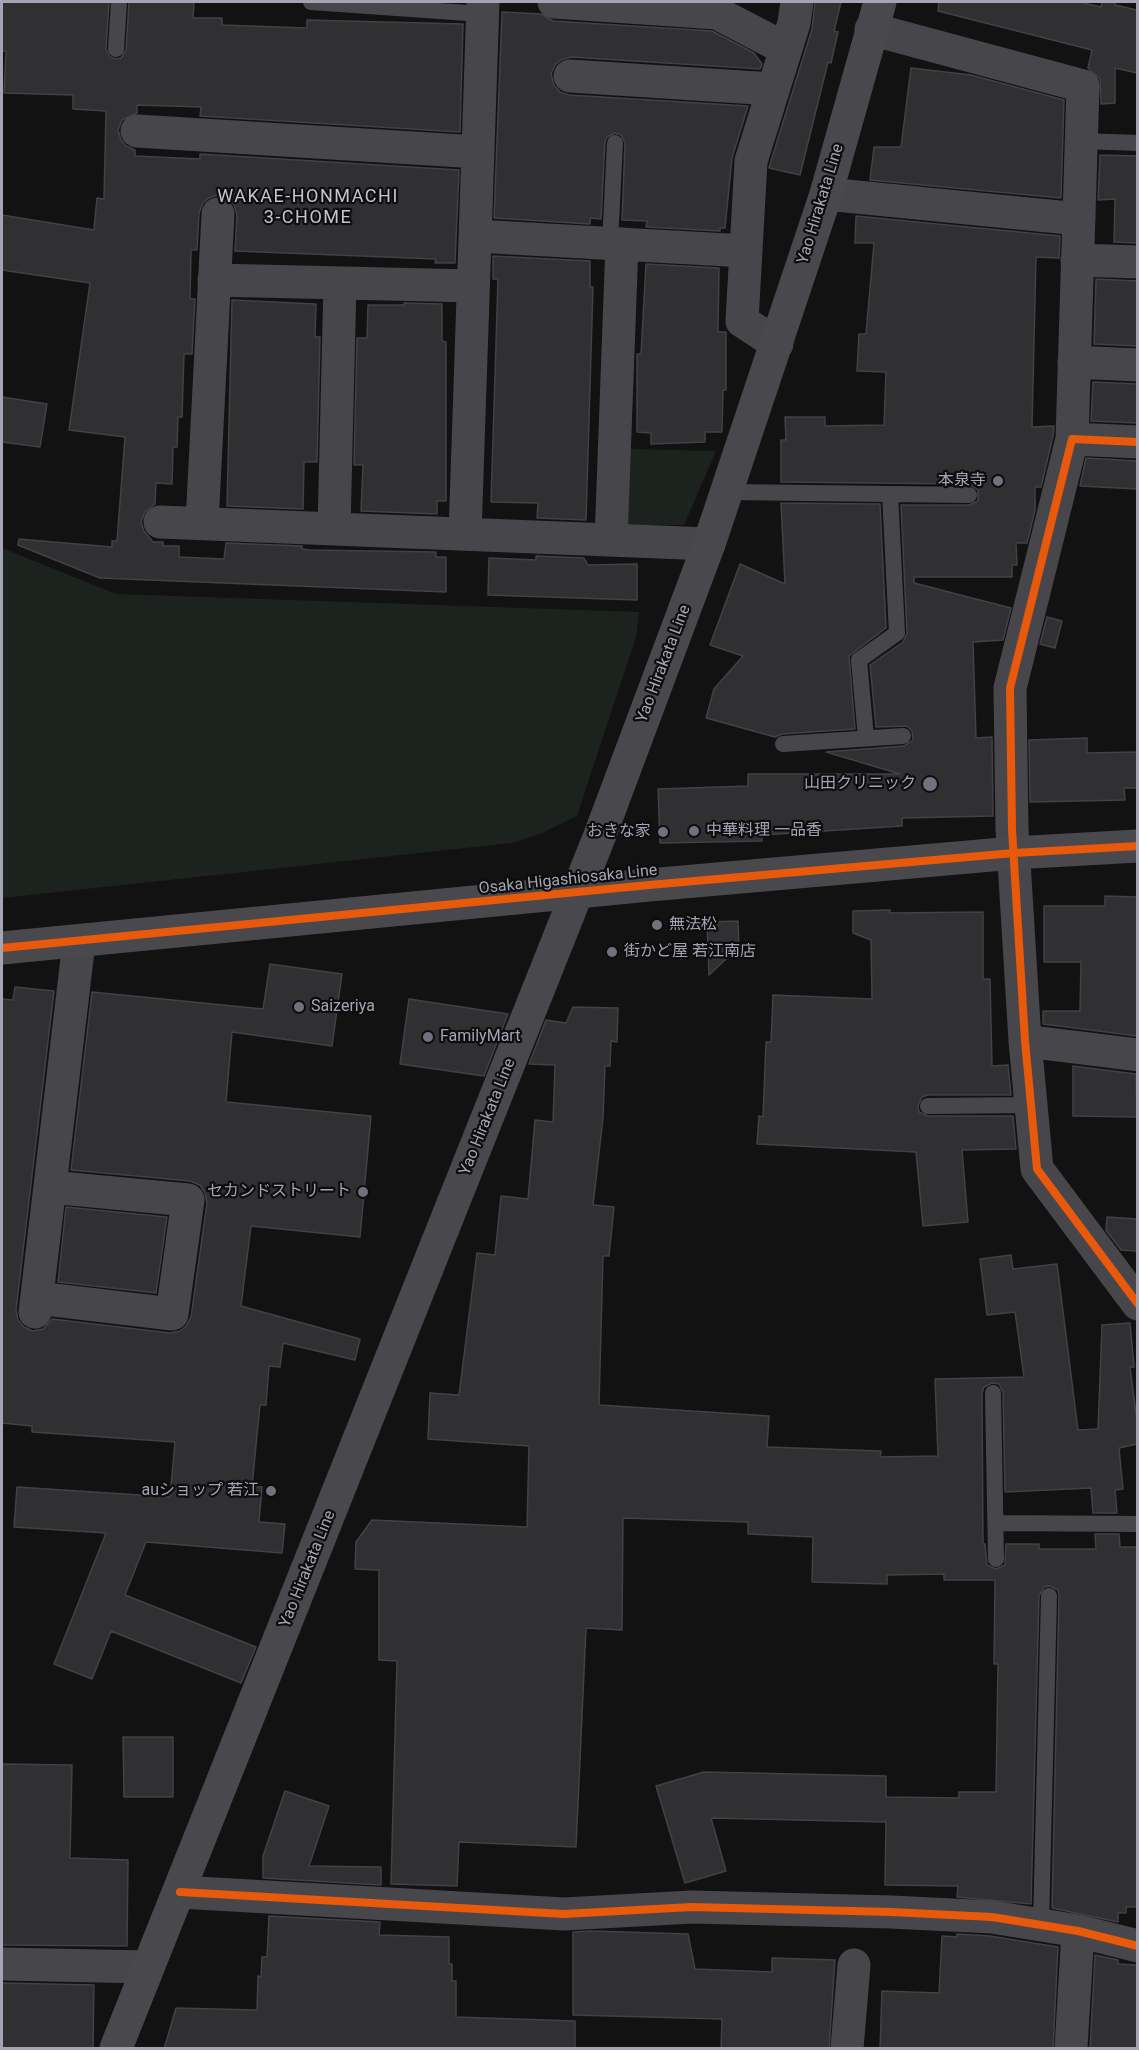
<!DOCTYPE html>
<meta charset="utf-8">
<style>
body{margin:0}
#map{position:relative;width:1139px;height:2050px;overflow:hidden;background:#121213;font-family:Roboto,sans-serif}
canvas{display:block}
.frame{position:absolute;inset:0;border:3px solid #a3a4b4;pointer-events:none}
</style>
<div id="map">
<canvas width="1139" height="2050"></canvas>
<div class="frame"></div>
</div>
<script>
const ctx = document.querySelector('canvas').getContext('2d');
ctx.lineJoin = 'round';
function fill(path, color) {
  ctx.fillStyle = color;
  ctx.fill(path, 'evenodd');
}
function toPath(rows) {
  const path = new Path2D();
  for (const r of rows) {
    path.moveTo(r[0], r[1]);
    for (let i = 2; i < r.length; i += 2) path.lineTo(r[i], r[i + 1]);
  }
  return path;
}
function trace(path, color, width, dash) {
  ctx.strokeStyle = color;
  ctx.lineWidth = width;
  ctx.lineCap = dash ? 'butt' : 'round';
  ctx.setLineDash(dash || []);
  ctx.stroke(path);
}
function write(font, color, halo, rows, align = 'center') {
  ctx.font = font + ' Roboto,"Noto Sans JP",sans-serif';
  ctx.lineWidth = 4.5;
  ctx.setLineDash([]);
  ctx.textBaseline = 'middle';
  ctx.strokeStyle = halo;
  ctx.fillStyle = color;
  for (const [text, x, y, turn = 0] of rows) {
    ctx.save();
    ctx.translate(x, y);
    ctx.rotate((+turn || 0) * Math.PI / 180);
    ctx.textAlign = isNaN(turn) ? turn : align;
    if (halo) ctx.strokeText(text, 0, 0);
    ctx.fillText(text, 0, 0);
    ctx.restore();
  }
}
fill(toPath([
 [630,449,716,451,684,525,627,525],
 [2,548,116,594,639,612,636,637,577,816,542,833,512,843,2,898]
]), '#1c231e');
const building = toPath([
 [2,2,109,2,106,49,110,57,116,59,121,58,126,50,129,2,194,2,193,18,222,18,222,25,307,28,307,20,463,24,460,132,200,116,201,107,137,105,137,113,122,120,118,130,121,140,126,146,135,150,135,156,200,159,200,154,459,170,455,263,435,263,436,259,235,251,237,215,234,205,228,198,218,195,209,198,203,203,199,213,197,250,191,250,190,299,195,299,192,354,184,354,182,417,178,417,177,447,173,447,172,484,156,483,155,504,145,512,141,522,144,531,153,542,163,542,163,546,179,546,179,557,224,559,226,543,302,546,302,549,309,550,436,552,436,557,446,557,446,592,100,578,18,545,19,539,112,547,112,541,117,541,125,437,69,430,90,283,2,270,2,215,94,230,97,198,104,199,106,111,73,109,73,95,4,93,6,51,2,51,2,2],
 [815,2,841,2,834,31,838,32,831,63,828,62,800,175,769,168,770,164,812,29,815,2],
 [939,2,1079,2,1101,7,1102,2,1115,2,1115,5,1137,10,1137,73,1115,68,1115,103,1101,104,1100,79,1088,68,1092,50,938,11,939,2],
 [502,12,541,14,553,21,712,31,754,53,762,64,760,69,571,57,561,60,555,65,551,74,554,85,560,92,569,95,748,106,732,158,725,228,720,228,720,231,646,227,647,221,622,220,625,143,621,135,615,133,607,137,605,142,601,219,590,218,590,224,494,218,502,12],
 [911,68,971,75,1064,100,1061,198,870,180,874,147,901,147,911,68],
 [1100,155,1137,156,1137,243,1114,242,1115,199,1098,200,1100,155],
 [856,216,1060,236,1059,258,1036,257,1032,427,1054,426,1053,436,1041,487,1035,487,1035,510,1027,543,1016,543,1017,565,1012,565,1012,577,914,577,914,583,1011,608,1003,640,973,642,976,738,992,737,993,816,902,818,902,826,762,835,762,841,660,843,658,789,748,786,748,774,900,774,826,752,904,746,913,740,912,731,907,726,876,727,870,665,903,642,907,633,901,505,969,505,978,501,978,490,969,484,781,482,781,440,786,440,785,417,825,417,825,426,884,425,886,372,857,371,859,334,866,334,874,243,855,243,856,216],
 [493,256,590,261,590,287,593,287,586,520,537,518,538,503,491,502,498,279,493,279,493,256],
 [646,264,719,268,718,332,726,332,726,390,723,390,722,432,705,432,705,442,651,444,651,433,637,432,637,354,641,354,646,264],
 [1096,279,1137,281,1137,346,1094,344,1096,279],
 [232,300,316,304,315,337,320,337,317,462,304,462,303,509,227,506,232,300],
 [404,303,442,304,442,341,446,342,446,501,437,501,437,514,361,511,363,465,354,465,357,338,367,338,368,305,404,305,404,303],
 [1093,382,1137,384,1137,423,1091,421,1093,382],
 [2,397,47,404,40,447,2,442,2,397],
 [1086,458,1137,461,1137,489,1080,486,1086,458],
 [781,503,880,504,886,628,849,656,855,729,782,734,775,737,706,718,714,689,743,656,710,645,740,564,785,584,781,503],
 [536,556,584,558,588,565,637,564,637,600,488,595,489,558,536,560,536,556],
 [1047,617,1062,621,1055,648,1040,644,1047,617],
 [1087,738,1087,753,1137,752,1137,788,1124,788,1125,800,1030,802,1029,740,1087,738],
 [1105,896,1137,897,1137,1036,1043,1024,1043,1011,1080,1011,1081,962,1044,962,1044,906,1105,906,1105,896],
 [890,910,890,913,983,912,983,979,990,979,992,1066,1008,1065,1011,1095,928,1095,922,1097,918,1106,919,1112,928,1116,1013,1116,1016,1149,962,1150,968,1222,923,1226,916,1152,757,1144,759,1116,763,1117,766,1042,771,1042,773,995,872,999,871,940,853,933,853,911,890,910],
 [738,921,739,947,709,975,707,922,738,921],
 [270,964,342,974,332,1046,232,1032,226,1102,371,1116,360,1237,251,1226,241,1306,360,1339,355,1360,283,1343,280,1367,269,1366,266,1405,260,1405,252,1486,262,1487,259,1522,285,1524,282,1553,146,1542,125,1595,256,1647,241,1683,111,1631,92,1679,54,1664,106,1533,14,1527,17,1487,170,1497,175,1442,32,1432,32,1426,2,1423,2,999,13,1000,15,987,54,991,16,1310,18,1320,24,1327,33,1331,43,1329,52,1319,170,1333,180,1331,186,1326,191,1317,207,1203,205,1193,200,1185,190,1181,71,1170,92,992,263,1009,270,964],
 [409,999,508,1014,484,1076,400,1064,409,999],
 [573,1007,618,1008,617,1042,611,1041,610,1066,605,1066,603,1118,593,1205,614,1207,609,1256,603,1256,599,1405,769,1416,767,1447,881,1451,880,1457,938,1456,935,1379,1024,1377,1015,1312,987,1315,980,1259,1011,1255,1013,1269,1057,1264,1078,1430,1098,1429,1102,1325,1130,1323,1134,1367,1130,1367,1137,1421,1137,1444,1119,1448,1123,1489,1115,1490,1117,1513,1093,1513,1091,1488,1005,1492,1003,1392,999,1384,992,1383,984,1387,982,1393,983,1544,985,1544,987,1565,996,1569,1005,1565,1006,1544,1039,1544,1039,1549,1096,1549,1095,1534,1119,1534,1120,1547,1137,1547,1137,1907,1126,1907,1126,1913,1118,1913,1118,1922,1052,1908,1059,1596,1058,1590,1050,1586,1044,1587,1039,1596,1031,1904,957,1897,958,1886,885,1885,886,1822,711,1818,726,1871,685,1883,656,1786,704,1772,886,1776,886,1797,959,1798,959,1792,996,1792,998,1664,994,1664,995,1580,944,1580,944,1574,887,1575,887,1584,812,1582,813,1537,748,1534,748,1522,623,1518,622,1630,586,1628,576,1847,459,1842,457,1886,391,1884,397,1661,379,1660,379,1570,355,1569,356,1542,372,1520,527,1527,529,1446,428,1439,430,1393,459,1395,477,1253,495,1255,501,1196,528,1199,535,1120,553,1122,555,1065,529,1064,546,1020,566,1023,573,1007],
 [1073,1066,1136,1074,1137,1117,1073,1116,1073,1066],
 [66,1207,167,1217,156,1293,58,1282,66,1207],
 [1107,1217,1137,1219,1137,1251,1121,1250,1106,1230,1107,1217],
 [123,1737,173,1737,173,1797,124,1797,123,1737],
 [2,1764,72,1765,70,1858,128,1860,127,1946,2,1945,2,1764],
 [285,1791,329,1806,309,1866,381,1867,381,1885,263,1878,263,1856,285,1791],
 [269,1916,380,1922,379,1935,449,1937,449,1964,452,1964,452,1981,456,1981,456,2017,575,2021,575,2049,164,2049,176,2008,257,2010,258,1976,261,1977,262,1957,267,1957,269,1916],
 [592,1931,688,1934,695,1969,772,1972,772,1958,835,1960,829,2049,721,2049,722,2019,573,2015,573,1932,592,1931],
 [957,1934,990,1936,1058,1947,1053,2049,880,2049,882,1991,939,1993,942,1936,957,1937,957,1934],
 [1095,1955,1118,1960,1118,1964,1137,1965,1137,2049,1090,2049,1095,1955],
 [2,1983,94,1985,93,2049,2,2049,2,1983]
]);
fill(building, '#303032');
trace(building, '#424246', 1.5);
trace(toPath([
 [311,2,482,14],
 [116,49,119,2],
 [1081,141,1138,143],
 [610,243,615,143],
 [727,492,969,495],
 [866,738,859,660,897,633,890,494],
 [783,744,903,736],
 [928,1106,1031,1105],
 [993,1393,996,1559],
 [996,1523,1138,1524],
 [1041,1925,1049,1596]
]), '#47474b', 16);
trace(toPath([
 [554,2,717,13,786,49],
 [871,29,1083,86,1072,439],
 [570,76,773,89],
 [137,131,478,152],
 [826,194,1079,219],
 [475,236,746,251],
 [1077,260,1138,262],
 [214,280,473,286],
 [777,344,742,321,751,161,794,23,797,2],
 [1074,362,1138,365],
 [1138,442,1072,439,1010,688,1012,829,1025,1041,1037,1169,1138,1304],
 [160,522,709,544],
 [202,523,218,214],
 [334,528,340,283],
 [465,534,483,2],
 [611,540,622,244],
 [1025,1041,1138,1055],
 [37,1298,172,1314,188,1200,50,1187],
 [35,1312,79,942],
 [180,1892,564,1914,692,1907,891,1912,992,1917,1078,1931,1138,1946],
 [2,1964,148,1967],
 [847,2048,854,1965],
 [1071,2048,1078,1931]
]), '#47474b', 33);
trace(toPath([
 [2,948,649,885,1014,853,1138,846],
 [116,2048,600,835,709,544,826,194,880,2]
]), '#49494d', 33);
trace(toPath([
 [1138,442,1072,439,1010,688,1012,829,1025,1041,1037,1169,1138,1304],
 [2,948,649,885,1014,853,1138,846],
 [180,1892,564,1914,692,1907,891,1912,992,1917,1078,1931,1138,1946]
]), '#e8590c', 8);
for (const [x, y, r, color] of [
 [998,481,6,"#70717c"],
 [930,784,8,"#70717c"],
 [694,831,6,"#70717c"],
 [663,832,6,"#70717c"],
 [657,925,6,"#70717c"],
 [612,952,6,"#70717c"],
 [299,1007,6,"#70717c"],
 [428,1037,6,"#70717c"],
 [363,1192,6,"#70717c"],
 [271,1491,6,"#70717c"]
]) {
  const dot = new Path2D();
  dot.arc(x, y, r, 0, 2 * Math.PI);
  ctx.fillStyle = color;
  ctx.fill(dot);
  trace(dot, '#0d0d0e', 2);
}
write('16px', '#a3a4b4', '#0d0d0e', [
 ["Yao Hirakata Line",821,204,-73],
 ["Yao Hirakata Line",664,664,-69],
 ["Osaka Higashiosaka Line",568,880,-6],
 ["Yao Hirakata Line",488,1117,-68],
 ["Yao Hirakata Line",308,1569,-68]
]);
write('16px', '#a3a4b4', '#0d0d0e', [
 ["本泉寺",986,481],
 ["山田クリニック",916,784],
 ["中華料理 一品香",706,831,"left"],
 ["おきな家",651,832],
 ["無法松",669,925,"left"],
 ["街かど屋 若江南店",624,952,"left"],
 ["Saizeriya",311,1007,"left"],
 ["FamilyMart",440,1037,"left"],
 ["セカンドストリート",351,1192],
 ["auショップ 若江",259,1491]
], 'right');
ctx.letterSpacing = '1.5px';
write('18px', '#c4c4d0', '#0d0d0e', [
 ["WAKAE-HONMACHI",308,197],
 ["3-CHOME",308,218]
]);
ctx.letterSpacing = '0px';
</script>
